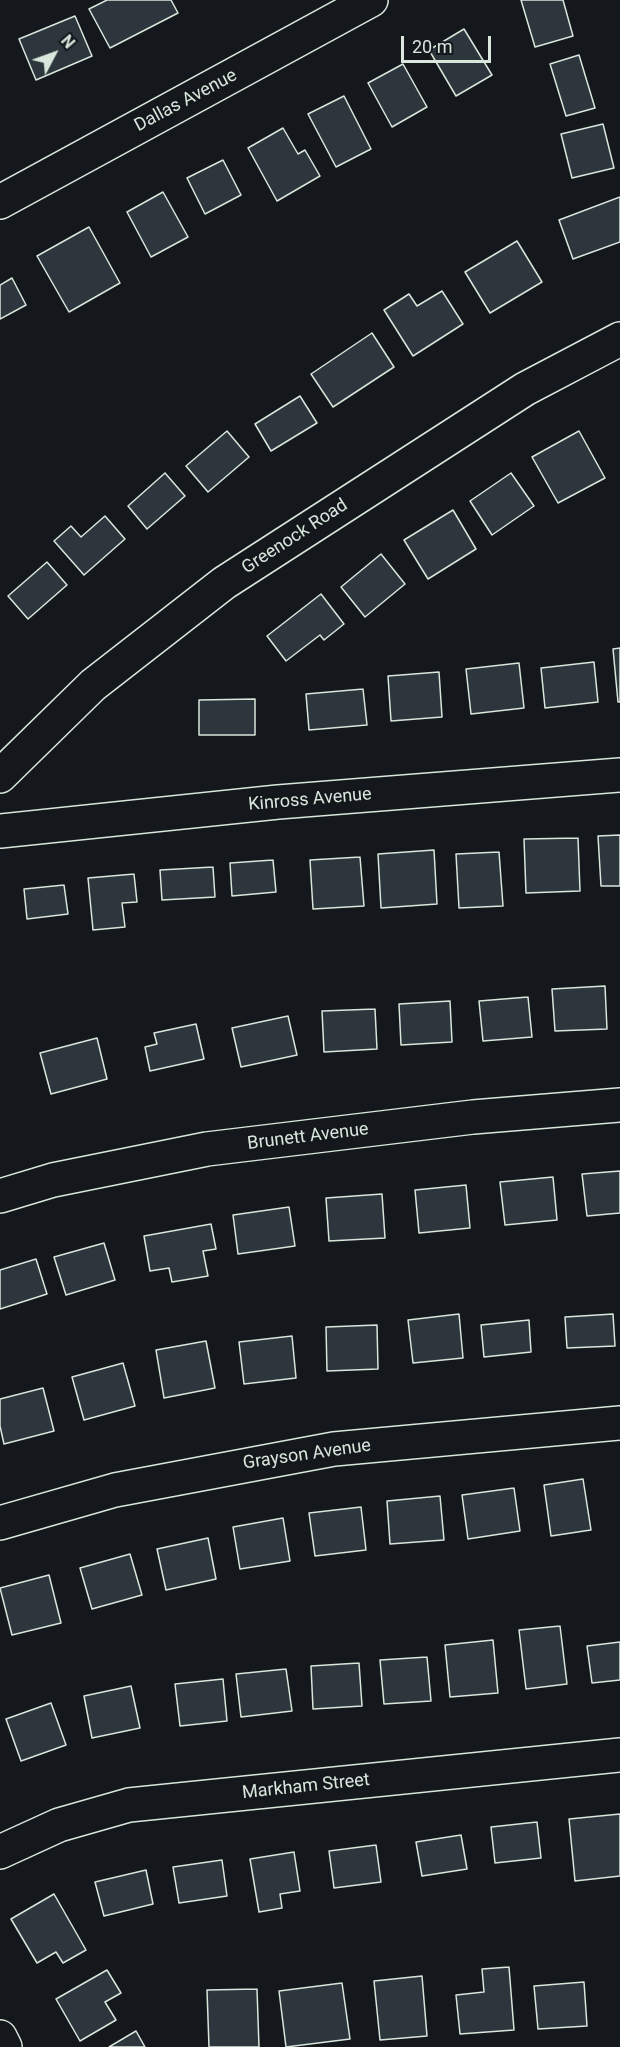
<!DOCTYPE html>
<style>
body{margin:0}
#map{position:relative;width:620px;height:2047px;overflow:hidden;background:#14181c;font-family:Roboto,sans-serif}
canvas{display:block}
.north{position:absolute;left:24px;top:24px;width:60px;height:60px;-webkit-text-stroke:4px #14181c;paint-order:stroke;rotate:49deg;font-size:16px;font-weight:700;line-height:24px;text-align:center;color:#d8e6dc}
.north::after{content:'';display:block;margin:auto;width:21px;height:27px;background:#d8e6dc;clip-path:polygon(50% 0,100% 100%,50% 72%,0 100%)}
.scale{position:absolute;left:401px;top:36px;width:90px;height:27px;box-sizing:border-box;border:3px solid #d8e6dc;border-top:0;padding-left:8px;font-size:18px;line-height:21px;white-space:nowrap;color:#d8e6dc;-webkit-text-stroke:4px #14181c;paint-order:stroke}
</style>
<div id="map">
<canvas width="620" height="2047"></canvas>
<div class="north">N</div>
<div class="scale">20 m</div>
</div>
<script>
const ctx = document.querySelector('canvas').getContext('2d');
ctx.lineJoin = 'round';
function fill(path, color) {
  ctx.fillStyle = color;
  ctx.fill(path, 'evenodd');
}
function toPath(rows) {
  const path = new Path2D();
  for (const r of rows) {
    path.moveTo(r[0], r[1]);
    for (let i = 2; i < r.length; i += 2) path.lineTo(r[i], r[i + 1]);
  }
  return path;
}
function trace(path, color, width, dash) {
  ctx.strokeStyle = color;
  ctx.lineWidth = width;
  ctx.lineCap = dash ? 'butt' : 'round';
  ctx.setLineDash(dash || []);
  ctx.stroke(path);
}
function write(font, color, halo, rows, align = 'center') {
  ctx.font = font + ' Roboto,sans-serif';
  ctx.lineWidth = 4.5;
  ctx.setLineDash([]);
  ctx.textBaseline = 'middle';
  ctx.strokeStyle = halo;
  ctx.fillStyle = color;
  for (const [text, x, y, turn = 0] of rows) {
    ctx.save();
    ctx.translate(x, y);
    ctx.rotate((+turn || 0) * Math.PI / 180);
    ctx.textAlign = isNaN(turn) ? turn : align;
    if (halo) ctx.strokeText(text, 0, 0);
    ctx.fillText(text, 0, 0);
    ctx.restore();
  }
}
const building = toPath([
 [107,0,171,0,178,13,110,48,89,9,107,0],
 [521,0,563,0,573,36,535,47,521,0],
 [75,16,92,56,36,80,19,39,75,16],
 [464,29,492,75,456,96,429,50,464,29],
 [579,55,595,108,566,116,550,64,579,55],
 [403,64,427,107,392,127,368,83,403,64],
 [344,96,371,149,336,167,308,114,344,96],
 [603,124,614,168,572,178,561,134,603,124],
 [283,128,298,154,305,150,320,176,277,201,248,148,283,128],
 [223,160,241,195,205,214,187,178,223,160],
 [163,192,188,237,151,257,127,212,163,192],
 [620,197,620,242,573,259,559,220,620,197],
 [89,227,120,283,69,312,37,256,89,227],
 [517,241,542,282,490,313,465,272,517,241],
 [12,278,26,305,0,319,0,285,12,278],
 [442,291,463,324,413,356,384,310,409,294,417,306,442,291],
 [372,333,394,367,333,407,311,374,372,333],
 [300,396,317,423,271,451,255,424,300,396],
 [227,431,249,457,208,492,186,466,227,431],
 [579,431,605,478,558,503,532,457,579,431],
 [165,473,185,496,147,529,128,506,165,473],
 [511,473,534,506,492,535,470,501,511,473],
 [453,510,476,549,428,579,404,540,453,510],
 [105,516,125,539,84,575,54,541,71,526,81,537,105,516],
 [381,554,405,584,365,617,341,587,381,554],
 [47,562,67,585,28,619,8,596,47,562],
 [321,594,344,624,324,640,320,635,286,661,267,636,321,594],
 [620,648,620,702,618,702,613,649,620,648],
 [594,662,598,702,545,708,541,668,594,662],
 [519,663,524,708,471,714,466,669,519,663],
 [439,672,442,717,391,721,388,676,439,672],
 [363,689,367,725,309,730,306,694,363,689],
 [255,699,255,735,199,735,199,700,255,699],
 [620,835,620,886,601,886,598,836,620,835],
 [578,838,580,891,526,893,524,839,578,838],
 [434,850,437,904,381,908,378,854,434,850],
 [499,852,503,906,459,908,456,854,499,852],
 [360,857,364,906,313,909,310,860,360,857],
 [273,860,276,892,232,896,230,863,273,860],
 [213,867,215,897,162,900,160,870,213,867],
 [134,874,137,902,122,903,125,927,93,930,88,878,134,874],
 [64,885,68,914,27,919,24,889,64,885],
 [605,986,607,1029,555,1031,552,989,605,986],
 [528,997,532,1037,483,1041,479,1001,528,997],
 [450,1001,452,1042,401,1045,399,1004,450,1001],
 [375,1009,377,1049,324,1052,322,1011,375,1009],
 [288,1016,297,1055,241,1067,232,1028,288,1016],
 [196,1024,204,1059,150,1071,145,1047,157,1044,154,1033,196,1024],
 [97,1038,107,1079,51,1094,40,1053,97,1038],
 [620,1171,620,1213,587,1216,582,1174,620,1171],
 [553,1177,557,1220,505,1225,500,1182,553,1177],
 [466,1185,470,1228,419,1233,415,1190,466,1185],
 [382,1194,385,1238,329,1241,326,1198,382,1194],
 [289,1207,295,1246,238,1254,233,1215,289,1207],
 [211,1224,216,1249,203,1251,208,1276,172,1282,169,1268,150,1271,144,1236,211,1224],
 [104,1243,115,1280,66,1295,54,1257,104,1243],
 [36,1259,47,1294,0,1309,0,1270,36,1259],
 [459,1314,463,1358,413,1363,408,1320,459,1314],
 [613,1314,615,1346,567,1348,565,1317,613,1314],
 [529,1320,531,1352,484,1357,481,1325,529,1320],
 [377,1325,378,1369,327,1371,326,1327,377,1325],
 [292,1336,296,1378,244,1384,239,1342,292,1336],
 [206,1341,215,1388,164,1398,156,1350,206,1341],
 [123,1363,135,1406,84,1420,72,1377,123,1363],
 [43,1388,54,1431,4,1444,0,1426,0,1399,43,1388],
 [583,1479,591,1530,551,1536,544,1485,583,1479],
 [514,1488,520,1531,468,1539,462,1495,514,1488],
 [440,1496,444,1540,390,1544,387,1501,440,1496],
 [361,1507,366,1550,315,1556,309,1513,361,1507],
 [283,1518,290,1561,240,1569,233,1527,283,1518],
 [208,1538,216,1579,166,1590,157,1549,208,1538],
 [130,1554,142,1595,92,1609,80,1568,130,1554],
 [49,1575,61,1623,12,1635,0,1588,49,1575],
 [560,1626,567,1684,526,1689,519,1630,560,1626],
 [493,1640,498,1693,450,1697,445,1645,493,1640],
 [620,1642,620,1680,592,1683,587,1646,620,1642],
 [427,1657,431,1701,384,1704,380,1660,427,1657],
 [359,1663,362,1706,313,1709,311,1666,359,1663],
 [286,1669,292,1711,241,1717,236,1674,286,1669],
 [223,1679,227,1721,180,1726,175,1684,223,1679],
 [131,1686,140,1728,92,1738,84,1696,131,1686],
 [51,1703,66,1745,21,1761,6,1719,51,1703],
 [620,1814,620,1876,575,1881,569,1819,620,1814],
 [537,1822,541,1858,495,1863,491,1827,537,1822],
 [461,1835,467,1869,422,1876,416,1842,461,1835],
 [376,1845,381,1882,334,1888,329,1851,376,1845],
 [294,1852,300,1891,280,1894,282,1908,259,1912,250,1859,294,1852],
 [222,1860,227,1896,179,1903,173,1867,222,1860],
 [146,1870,153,1904,104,1916,95,1882,146,1870],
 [54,1894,86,1950,63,1963,56,1952,37,1963,11,1919,54,1894],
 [509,1967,514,2030,460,2034,456,1995,484,1992,482,1969,509,1967],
 [107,1970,121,1993,105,2002,116,2020,80,2041,56,1999,107,1970],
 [422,1976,427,2036,380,2040,374,1981,422,1976],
 [584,1982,587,2026,538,2029,534,1986,584,1982],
 [342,1983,350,2039,286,2047,279,1991,342,1983],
 [257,1989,259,2047,209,2047,207,1990,257,1989],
 [136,2031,145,2047,109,2047,136,2031]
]);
fill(building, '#2c363c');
trace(building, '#d8e6dc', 1.5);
const minor = toPath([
 [0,202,371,0],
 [0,776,93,685,224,583,525,389,620,339],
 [0,831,278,802,620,775],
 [0,1196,53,1180,207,1149,473,1117,620,1105],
 [0,1523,115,1490,334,1449,620,1423],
 [0,1852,59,1825,129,1805,620,1755],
 [0,2037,5,2047]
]);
trace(minor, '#d8e6dc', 36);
trace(minor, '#14181c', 33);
write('18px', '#d8e6dc', '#14181c', [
 ["Dallas Avenue",186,101,-28],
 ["Greenock Road",295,537,-33],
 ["Kinross Avenue",310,800,-5],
 ["Brunett Avenue",308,1137,-7],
 ["Grayson Avenue",307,1455,-8],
 ["Markham Street",306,1787,-6]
]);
</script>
